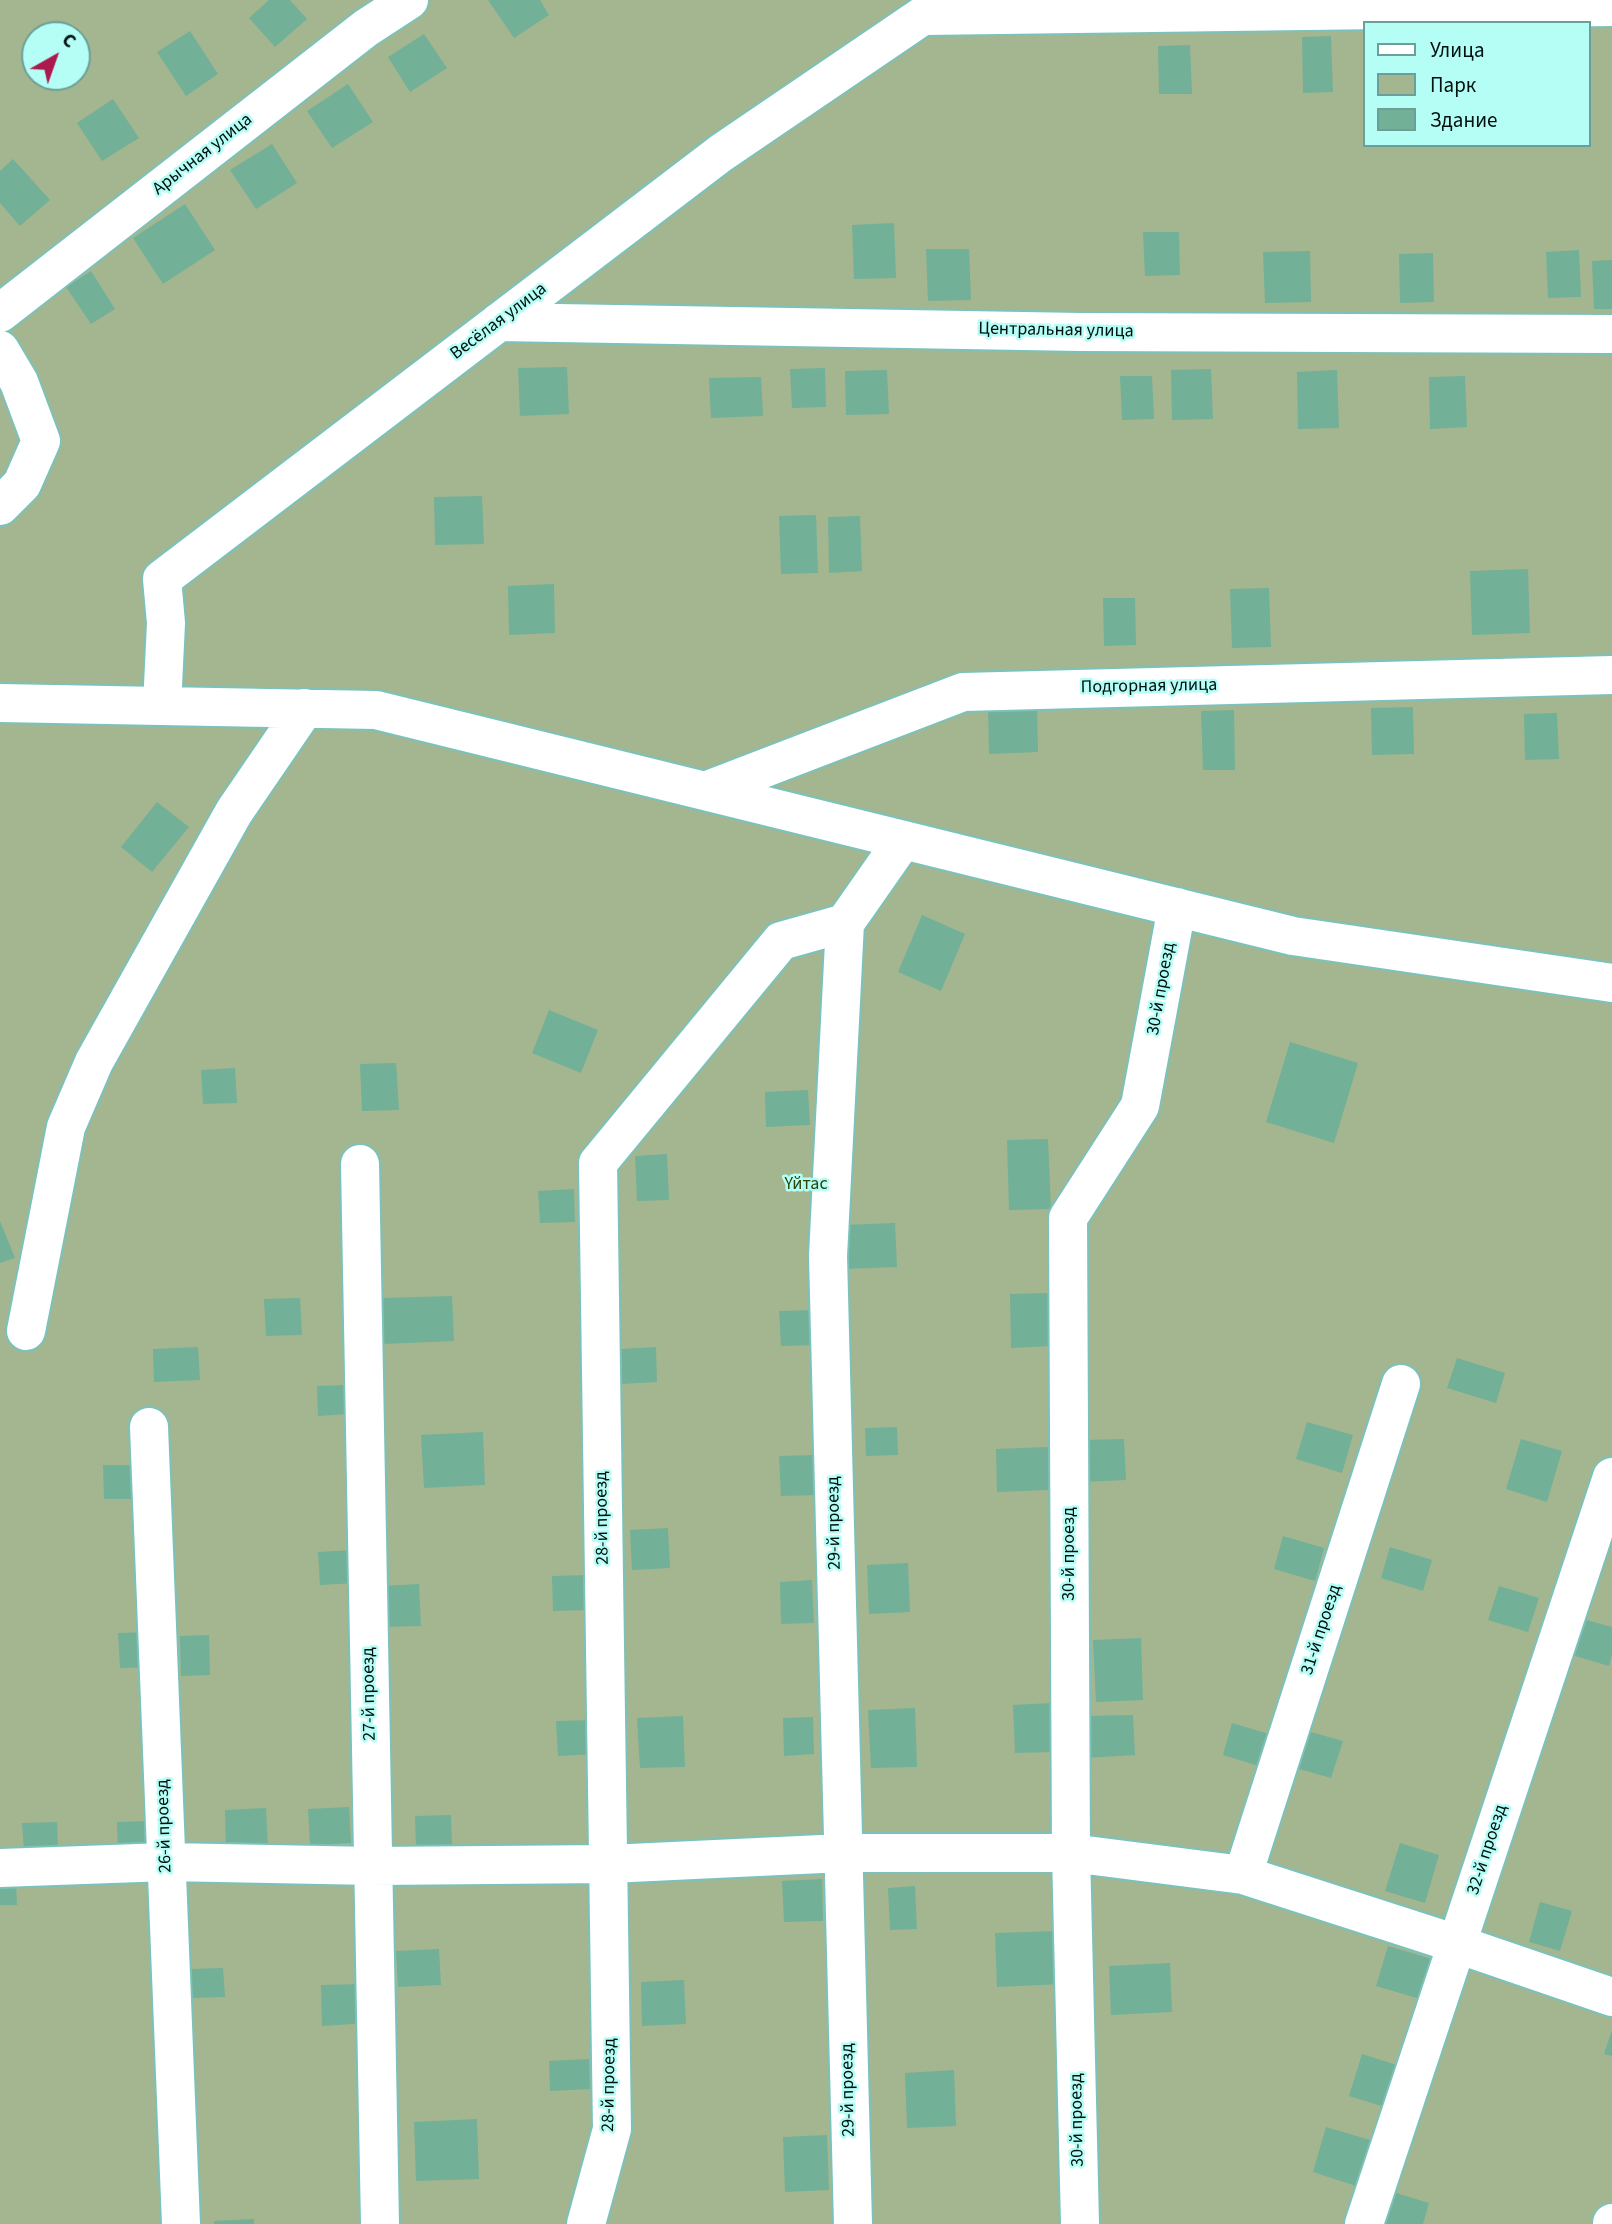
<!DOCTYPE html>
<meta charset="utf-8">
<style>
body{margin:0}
#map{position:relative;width:1612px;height:2224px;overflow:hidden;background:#a7f1e9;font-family:"Source Sans 3",sans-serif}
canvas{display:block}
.legend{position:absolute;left:1363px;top:21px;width:228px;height:126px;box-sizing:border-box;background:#b4fef6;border:2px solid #6c9f99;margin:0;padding:9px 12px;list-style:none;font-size:21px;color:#00100e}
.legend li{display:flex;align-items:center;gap:14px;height:35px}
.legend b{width:35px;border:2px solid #6c9f99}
.north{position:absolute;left:21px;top:21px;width:70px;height:70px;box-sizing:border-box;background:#b4fef6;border:2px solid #6c9f99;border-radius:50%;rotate:40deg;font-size:19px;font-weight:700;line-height:28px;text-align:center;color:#00100e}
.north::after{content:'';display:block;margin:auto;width:24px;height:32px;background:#ab194d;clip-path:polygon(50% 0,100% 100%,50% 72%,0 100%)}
</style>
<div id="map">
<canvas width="1612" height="2224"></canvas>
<ul class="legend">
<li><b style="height:9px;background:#fff"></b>Улица</li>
<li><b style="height:19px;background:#a4b68f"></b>Парк</li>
<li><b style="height:19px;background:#72b098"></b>Здание</li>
</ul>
<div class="north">С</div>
</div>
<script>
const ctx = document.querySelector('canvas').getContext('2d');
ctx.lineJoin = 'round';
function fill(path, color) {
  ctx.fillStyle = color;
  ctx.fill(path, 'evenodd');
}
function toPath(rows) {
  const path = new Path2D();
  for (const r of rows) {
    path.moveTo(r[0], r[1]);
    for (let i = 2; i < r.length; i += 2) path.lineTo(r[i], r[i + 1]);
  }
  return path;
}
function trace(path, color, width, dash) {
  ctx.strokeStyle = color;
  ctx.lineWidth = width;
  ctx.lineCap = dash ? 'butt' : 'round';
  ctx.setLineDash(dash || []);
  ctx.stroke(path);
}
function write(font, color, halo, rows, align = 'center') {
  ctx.font = font + ' "Source Sans 3",sans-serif';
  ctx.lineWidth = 5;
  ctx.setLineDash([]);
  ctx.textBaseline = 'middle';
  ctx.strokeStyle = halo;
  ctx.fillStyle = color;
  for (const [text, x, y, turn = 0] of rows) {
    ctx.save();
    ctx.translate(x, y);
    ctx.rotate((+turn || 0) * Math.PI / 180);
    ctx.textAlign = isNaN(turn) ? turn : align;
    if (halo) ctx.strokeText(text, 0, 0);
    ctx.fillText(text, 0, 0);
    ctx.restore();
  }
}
fill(toPath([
 [0,0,1612,0,1612,2224,0,2224],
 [1365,23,1589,23,1589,145,1365,145],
 [35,35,77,35,77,77,35,77]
]), '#a4b68f');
fill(toPath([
 [269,0,290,0,307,19,275,47,249,18],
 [488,0,540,0,549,15,514,38],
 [190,31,218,74,186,96,157,52],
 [424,34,447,68,410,92,388,57],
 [1331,36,1333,92,1303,93,1302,37],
 [1190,45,1192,94,1159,94,1158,46],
 [348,84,373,122,332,148,307,111],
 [113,99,139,138,102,161,77,123],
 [272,144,297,183,256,209,230,170],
 [13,159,50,200,20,226,0,203,0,171],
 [185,204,215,250,163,284,133,238],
 [894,223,896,278,854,279,852,225],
 [1143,232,1179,232,1180,275,1145,276],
 [926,249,969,249,971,300,928,301],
 [1579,250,1581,297,1548,298,1546,252],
 [1310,251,1311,302,1265,303,1263,252],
 [1433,253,1434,302,1400,303,1399,254],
 [1612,260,1612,309,1594,309,1592,261],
 [91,271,115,309,91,324,66,287],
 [567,367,569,414,520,416,518,368],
 [825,368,826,407,792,408,790,369],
 [1211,369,1213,419,1172,420,1171,370],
 [887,370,889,414,846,415,845,371],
 [1337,370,1339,428,1298,429,1297,372],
 [1120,376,1152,376,1154,419,1122,420],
 [1465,376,1467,427,1430,429,1429,377],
 [761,377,763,416,711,418,709,378],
 [482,496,484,544,435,545,434,497],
 [816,515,818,573,781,574,779,516],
 [860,516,862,571,829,573,828,517],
 [1528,569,1530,633,1472,635,1470,571],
 [554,584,555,633,509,635,508,586],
 [1269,588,1271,647,1232,648,1230,589],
 [1103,598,1135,598,1136,645,1104,646],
 [1037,706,1038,752,989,754,988,707],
 [1413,707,1414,754,1372,755,1371,708],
 [1234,710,1235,770,1203,770,1201,711],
 [1557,713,1559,759,1525,760,1524,714],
 [157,802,189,827,152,872,121,847],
 [922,915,965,934,941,991,898,972],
 [549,1010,598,1030,581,1073,532,1053],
 [1290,1042,1358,1063,1334,1143,1266,1122],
 [396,1063,399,1110,362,1111,360,1064],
 [235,1068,237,1103,203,1104,201,1070],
 [808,1090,810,1125,766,1127,765,1092],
 [1048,1139,1051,1209,1009,1210,1007,1140],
 [667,1154,669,1200,637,1201,635,1156],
 [574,1189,575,1222,540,1223,538,1191],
 [0,1221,15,1258,0,1263],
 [895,1223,897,1267,845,1269,843,1225],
 [1048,1293,1051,1346,1011,1348,1010,1294],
 [452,1296,454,1341,384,1344,383,1298],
 [300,1298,302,1335,266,1336,264,1299],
 [814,1310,815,1345,781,1346,779,1311],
 [198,1347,200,1380,154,1382,153,1349],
 [656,1347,657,1382,622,1384,621,1349],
 [1457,1358,1505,1373,1496,1403,1447,1388],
 [348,1385,349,1414,318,1416,317,1386],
 [1307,1422,1353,1435,1342,1473,1296,1459],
 [897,1427,898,1455,866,1456,865,1428],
 [483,1432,485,1485,424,1488,421,1435],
 [1124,1439,1126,1480,1084,1482,1083,1440],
 [1521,1439,1562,1451,1547,1502,1506,1489],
 [1048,1447,1049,1490,997,1492,996,1449],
 [817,1455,819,1495,781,1496,779,1456],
 [103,1465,139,1465,139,1499,104,1499],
 [668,1528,670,1568,632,1570,630,1530],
 [1283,1536,1324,1548,1315,1581,1274,1569],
 [1390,1547,1432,1560,1423,1591,1381,1578],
 [354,1550,355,1583,320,1585,318,1552],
 [908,1563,910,1612,869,1614,867,1565],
 [587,1575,588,1610,553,1611,552,1576],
 [812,1580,814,1623,781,1624,780,1582],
 [419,1584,421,1626,383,1627,381,1586],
 [1499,1586,1539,1598,1528,1632,1488,1620],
 [1583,1619,1612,1627,1612,1655,1609,1666,1572,1655],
 [147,1632,149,1667,120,1668,118,1633],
 [209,1635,210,1675,181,1676,180,1636],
 [1141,1638,1143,1700,1096,1702,1093,1640],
 [1051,1703,1053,1752,1015,1753,1013,1705],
 [915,1708,917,1767,871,1768,868,1710],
 [1133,1715,1135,1755,1086,1758,1084,1716],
 [683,1716,685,1767,640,1768,637,1718],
 [813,1717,814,1754,784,1756,783,1718],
 [594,1720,596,1754,558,1756,556,1721],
 [1232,1723,1269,1734,1259,1766,1223,1755],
 [1304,1730,1343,1741,1331,1778,1292,1767],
 [349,1807,351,1843,310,1845,308,1809],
 [266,1808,268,1848,226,1850,225,1810],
 [451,1815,452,1846,416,1847,415,1816],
 [150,1821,151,1853,118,1854,117,1822],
 [57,1822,58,1851,24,1852,22,1823],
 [1400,1843,1439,1855,1425,1903,1385,1891],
 [822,1879,823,1921,784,1922,782,1881],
 [0,1884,16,1884,17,1905,0,1905],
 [915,1886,917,1929,890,1930,888,1888],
 [1540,1902,1572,1911,1560,1951,1529,1942],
 [1060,1931,1062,1984,997,1987,995,1933],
 [1388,1946,1432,1959,1420,1999,1376,1986],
 [439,1949,441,1985,398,1987,396,1951],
 [1170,1963,1172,2012,1111,2015,1109,1966],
 [223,1968,225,1997,191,1998,189,1969],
 [684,1980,686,2024,642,2026,641,1982],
 [366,1984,368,2023,322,2026,321,1985],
 [1612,2030,1612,2056,1604,2054],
 [1362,2054,1400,2066,1388,2108,1349,2096],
 [589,2059,590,2089,550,2091,549,2061],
 [954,2070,956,2126,907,2128,905,2073],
 [477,2119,479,2179,416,2181,414,2122],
 [1326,2127,1370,2140,1356,2186,1313,2172],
 [827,2135,829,2190,785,2192,783,2137],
 [1393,2192,1429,2203,1423,2224,1383,2224],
 [254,2219,254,2224,214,2224,214,2221]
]), '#72b098');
const street = toPath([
 [923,16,1612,7],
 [0,313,366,28,409,0],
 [499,322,1081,332,1612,334],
 [0,350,19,382,41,441,22,484,0,506],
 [0,703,376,710,1293,936,1612,983],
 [162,706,166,623,162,579,721,153,946,0],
 [705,791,963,692,1612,675],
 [360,1164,380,2224],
 [26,1331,66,1127,94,1062,234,812,305,708],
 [149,1427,181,2224],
 [0,1868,167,1862,373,1866,609,1864,843,1853,1071,1853,1243,1875,1457,1944,1612,1997],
 [1243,1875,1401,1384],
 [586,2224,612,2129,598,1163,781,941,845,923],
 [853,2224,828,1256,845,923,903,840],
 [1080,2224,1071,1853,1068,1218,1140,1106,1177,907],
 [1364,2224,1612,1477],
 [1612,2224,1612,2223]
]);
trace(street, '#7ac2bb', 42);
trace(street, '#fff', 38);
write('18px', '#00100e', '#b4fef6', [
 ["Арычная улица",203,155,-38],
 ["Весёлая улица",499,322,-37],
 ["Центральная улица",1056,331,1],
 ["Подгорная улица",1149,687,-1],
 ["30-й проезд",1162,989,-80],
 ["28-й проезд",603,1518,-91],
 ["29-й проезд",835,1523,-91],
 ["30-й проезд",1070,1554,-90],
 ["31-й проезд",1322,1630,-72],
 ["27-й проезд",370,1694,-91],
 ["26-й проезд",165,1826,-92],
 ["32-й проезд",1488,1850,-72],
 ["28-й проезд",610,2085,-89],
 ["29-й проезд",849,2090,-91],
 ["30-й проезд",1078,2120,-91]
]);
write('18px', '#2f4404', '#b4fef6', [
 ["Үйтас",806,1185]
]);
</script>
